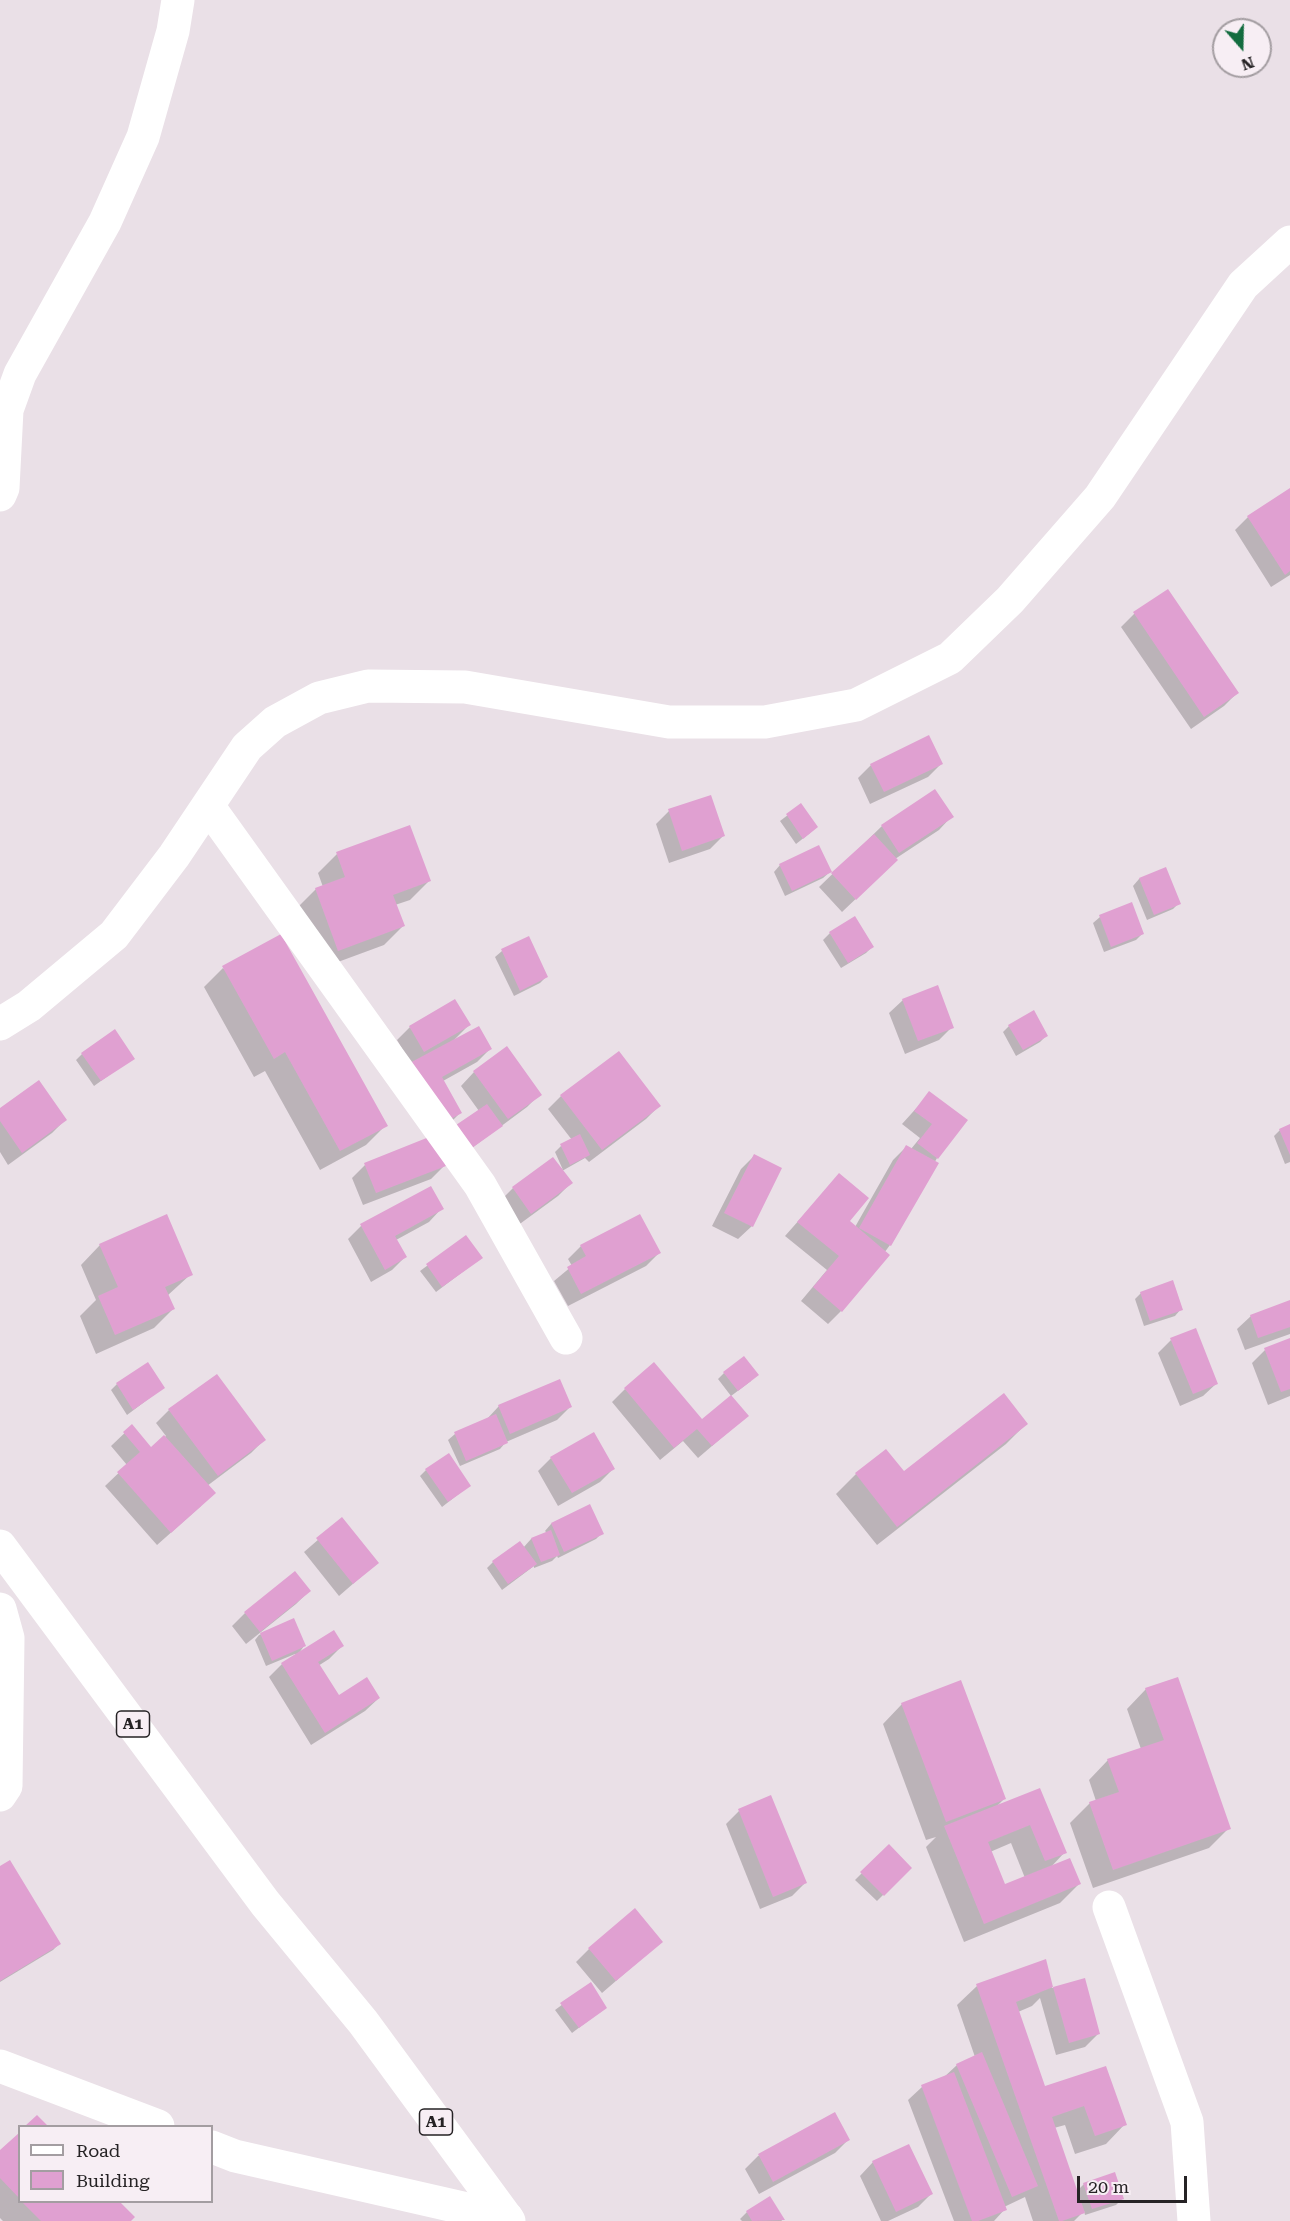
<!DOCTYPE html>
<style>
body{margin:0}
#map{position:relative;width:1290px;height:2221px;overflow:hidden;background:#eae0e7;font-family:"Roboto Serif",serif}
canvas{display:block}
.legend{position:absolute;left:18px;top:2125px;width:195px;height:78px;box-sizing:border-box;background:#f7eef4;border:2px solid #a39da1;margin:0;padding:8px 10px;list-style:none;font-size:18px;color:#262325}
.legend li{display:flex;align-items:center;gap:12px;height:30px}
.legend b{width:30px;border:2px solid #a39da1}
.north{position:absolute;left:1212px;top:18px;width:60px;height:60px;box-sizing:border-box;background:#f7eef4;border:2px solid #a39da1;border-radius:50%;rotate:160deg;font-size:16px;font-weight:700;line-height:24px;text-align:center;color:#262325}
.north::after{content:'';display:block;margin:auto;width:21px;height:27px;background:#136c3f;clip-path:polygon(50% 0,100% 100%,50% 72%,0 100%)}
.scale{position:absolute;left:1077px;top:2176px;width:110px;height:27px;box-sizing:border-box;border:3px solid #262325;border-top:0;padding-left:8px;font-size:18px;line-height:21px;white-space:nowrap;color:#262325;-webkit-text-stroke:4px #f7eef4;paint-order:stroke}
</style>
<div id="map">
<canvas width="1290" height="2221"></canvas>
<ul class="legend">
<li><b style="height:8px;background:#fff"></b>Road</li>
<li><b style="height:16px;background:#e0a0d1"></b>Building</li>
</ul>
<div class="north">N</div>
<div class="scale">20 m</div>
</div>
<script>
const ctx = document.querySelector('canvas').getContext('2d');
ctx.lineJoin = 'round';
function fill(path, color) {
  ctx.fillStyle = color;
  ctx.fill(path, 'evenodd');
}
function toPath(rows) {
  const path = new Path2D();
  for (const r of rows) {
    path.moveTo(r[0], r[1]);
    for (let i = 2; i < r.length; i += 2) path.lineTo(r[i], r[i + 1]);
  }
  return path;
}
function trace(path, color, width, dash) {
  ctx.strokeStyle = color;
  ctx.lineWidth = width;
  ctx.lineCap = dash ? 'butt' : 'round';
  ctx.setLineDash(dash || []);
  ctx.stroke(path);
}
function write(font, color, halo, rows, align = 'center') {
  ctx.font = font + ' "Roboto Serif",serif';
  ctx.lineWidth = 4.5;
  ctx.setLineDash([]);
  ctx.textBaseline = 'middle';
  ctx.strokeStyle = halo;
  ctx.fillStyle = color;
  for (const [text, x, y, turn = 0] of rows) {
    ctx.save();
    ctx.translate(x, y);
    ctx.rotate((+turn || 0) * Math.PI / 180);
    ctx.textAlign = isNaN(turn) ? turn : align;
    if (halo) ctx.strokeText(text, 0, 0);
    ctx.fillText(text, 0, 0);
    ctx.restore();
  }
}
fill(toPath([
 [1290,490,1290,575,1271,587,1235,530,1248,517],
 [1168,591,1237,693,1224,706,1191,729,1121,627,1134,614],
 [941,764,928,777,870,804,858,778,871,765],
 [935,791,952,816,939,830,895,859,883,873,842,912,819,887,882,826],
 [801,805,810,833,796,844,780,821],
 [669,811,723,836,710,849,669,863,656,824],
 [337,854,430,880,410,900,395,905,403,926,384,945,319,969,296,909,316,889,323,887,318,873],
 [780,865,830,872,823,878,785,896,774,872],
 [1166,869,1179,903,1173,909,1147,920,1133,886,1139,879],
 [1132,904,1143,933,1136,940,1104,952,1093,923,1100,917],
 [854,918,872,947,866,953,841,968,823,940,830,933],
 [528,938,546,977,540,983,514,996,495,957,502,951],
 [223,968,386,1125,366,1145,320,1170,265,1071,254,1077,204,987],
 [903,1000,952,1027,939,1040,905,1054,889,1013],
 [455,1001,469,1025,453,1041,490,1049,477,1062,443,1081,460,1113,447,1126,397,1040,410,1027],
 [1009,1026,1046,1036,1040,1042,1016,1056,1003,1032],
 [507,1049,540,1094,527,1107,465,1153,479,1111,461,1086,474,1072],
 [82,1054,133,1058,94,1086,76,1060],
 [930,1093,937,1158,890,1245,841,1311,828,1324,801,1301,827,1270,785,1236,839,1175,848,1222,855,1227,893,1160,906,1147,911,1149,920,1138,902,1124],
 [561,1096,659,1106,646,1119,589,1162,585,1158,562,1171,571,1183,558,1196,517,1226,500,1201,513,1188,553,1159,563,1170,555,1152,561,1146,572,1140,548,1109],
 [0,1110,65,1120,52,1133,8,1165,0,1152],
 [1290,1126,1290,1162,1285,1164,1274,1136,1280,1130],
 [754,1156,752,1226,738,1239,712,1226,741,1169],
 [365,1165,444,1166,431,1179,363,1205,352,1178],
 [430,1188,442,1208,429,1222,396,1240,405,1257,392,1270,371,1282,348,1239,361,1226],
 [466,1237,481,1258,436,1292,420,1271],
 [100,1245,191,1274,167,1296,173,1309,154,1328,96,1354,80,1316,96,1300,81,1265],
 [581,1246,659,1253,646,1266,568,1306,554,1281,572,1266,568,1259],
 [1141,1293,1181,1309,1175,1316,1144,1326,1135,1299],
 [1290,1302,1290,1334,1245,1350,1237,1329,1251,1316],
 [1171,1340,1217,1383,1203,1396,1180,1406,1158,1353],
 [1290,1340,1290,1396,1268,1405,1252,1363,1265,1350],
 [724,1373,751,1381,731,1396,718,1379],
 [117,1384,163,1388,127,1415,111,1390],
 [625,1389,702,1421,733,1428,698,1458,683,1441,660,1460,612,1402],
 [499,1406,570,1407,557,1420,506,1442,500,1449,460,1466,448,1440,455,1434,486,1420],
 [169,1410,264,1440,251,1453,207,1486,201,1506,157,1545,105,1486,127,1465,111,1446,132,1426,151,1449,166,1436,156,1423],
 [1026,1424,1006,1444,877,1545,836,1494,856,1474,886,1451,903,1473],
 [551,1458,613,1469,600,1482,558,1506,538,1471],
 [426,1470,469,1486,442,1507,420,1476],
 [589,1506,602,1533,596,1539,558,1558,557,1556,552,1561,534,1568,534,1566,502,1590,487,1568,493,1562,523,1548,531,1539,547,1533,545,1531,551,1524],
 [342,1519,377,1563,339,1596,304,1552],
 [309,1591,296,1604,246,1644,232,1626,245,1613],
 [293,1620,304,1646,299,1653,342,1646,329,1659,318,1666,338,1697,379,1698,365,1711,311,1745,269,1677,282,1664,296,1655,295,1654,266,1666,255,1640,259,1635],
 [1146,1689,1229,1828,1209,1848,1093,1888,1070,1823,1090,1803,1096,1801,1089,1780,1108,1760,1141,1749,1127,1709],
 [902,1704,1004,1799,996,1807,1039,1789,1065,1852,1050,1868,1079,1884,1060,1903,964,1942,926,1847,936,1837,926,1840,883,1724],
 [1011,1843,1025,1878,1004,1886,990,1852],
 [739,1811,805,1883,792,1896,760,1909,726,1824],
 [889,1846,910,1868,877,1901,855,1880],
 [0,1868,59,1944,53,1950,0,1982],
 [661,1942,602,1993,576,1962,589,1949],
 [1045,1961,1052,1988,1084,1980,1098,2034,1085,2047,1056,2055,1040,1998,1032,2006,1018,2012,1045,2088,1125,2124,1106,2144,1075,2154,1065,2125,1054,2128,1076,2192,1084,2184,1122,2199,1116,2205,1085,2215,1084,2211,1074,2221,1033,2221,1025,2197,1004,2207,1005,2209,994,2221,954,2221,908,2100,922,2087,943,2078,957,2065,975,2057,957,2005,977,1986],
 [590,1984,605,2008,572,2033,555,2010],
 [835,2115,848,2140,835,2153,759,2194,745,2169,758,2156],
 [20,2134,20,2202,118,2202,133,2217,129,2221,3,2221,0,2218,0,2152],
 [873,2162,931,2194,918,2207,888,2221,881,2221,860,2176],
 [770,2198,782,2221,742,2221,740,2219,747,2212]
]), '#0003');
fill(toPath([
 [1290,488,1290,571,1285,575,1247,516],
 [1168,589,1239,693,1204,717,1133,612],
 [929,735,943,764,884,792,870,764],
 [935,789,954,817,899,853,881,825],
 [711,795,725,836,682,851,668,809],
 [801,803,818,827,803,839,786,814],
 [410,825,431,881,393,895,405,926,338,951,315,888,345,877,336,852],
 [874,834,898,860,856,900,831,873],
 [819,845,832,872,792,891,779,864],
 [1166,867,1181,904,1154,915,1139,878],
 [1132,902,1144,934,1111,947,1099,915],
 [855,916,874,947,848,963,829,932],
 [281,934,388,1126,340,1151,285,1052,274,1059,222,966],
 [529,936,548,977,520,991,501,949],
 [938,985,954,1028,918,1041,902,999],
 [455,999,471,1025,424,1052,409,1026],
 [1034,1010,1048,1036,1023,1050,1008,1025],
 [479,1026,492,1049,442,1077,462,1113,439,1125,406,1065],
 [115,1029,135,1059,101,1081,81,1053],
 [507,1046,542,1095,508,1119,473,1071],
 [619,1051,661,1106,602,1150,560,1095],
 [39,1080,67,1120,22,1153,0,1121,0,1108],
 [929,1091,968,1120,938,1159,917,1143,932,1124,914,1111],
 [487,1104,503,1126,472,1148,456,1125],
 [1290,1124,1290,1155,1279,1129],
 [580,1134,590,1155,570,1165,560,1144],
 [434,1135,446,1166,376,1193,364,1163],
 [906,1145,939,1163,891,1246,859,1228],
 [754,1154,782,1168,753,1227,724,1213],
 [553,1157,573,1183,531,1214,512,1187],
 [839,1173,869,1198,850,1221,890,1255,842,1312,813,1287,839,1256,797,1222],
 [431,1186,444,1209,395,1236,407,1257,385,1270,360,1224],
 [167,1214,193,1275,165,1287,175,1309,115,1335,98,1296,118,1287,99,1244],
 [640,1214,661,1253,581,1294,567,1267,586,1256,580,1245],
 [466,1235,483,1258,442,1287,426,1264],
 [1173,1280,1183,1310,1150,1321,1140,1292],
 [1290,1300,1290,1327,1258,1338,1250,1315],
 [1196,1328,1218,1384,1193,1394,1170,1338],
 [1290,1338,1290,1389,1281,1392,1264,1348],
 [744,1356,759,1375,738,1391,723,1372],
 [148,1362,165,1388,133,1410,116,1383],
 [654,1362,702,1419,731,1395,749,1416,712,1446,697,1429,674,1448,624,1388],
 [217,1374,266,1440,218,1476,168,1409],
 [560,1379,572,1407,510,1434,498,1405],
 [1004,1393,1028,1424,897,1527,855,1473,886,1449,904,1471],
 [496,1414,508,1443,466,1461,454,1432],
 [132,1424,151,1447,164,1435,216,1493,171,1533,117,1472,140,1452,123,1432],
 [594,1432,615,1469,572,1493,550,1457],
 [449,1453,471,1486,448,1502,425,1469],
 [590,1504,604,1534,564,1552,551,1523],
 [342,1517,379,1563,353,1584,316,1538],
 [551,1530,560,1555,541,1562,531,1538],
 [520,1541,537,1564,508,1584,492,1561],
 [295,1571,311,1591,260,1632,244,1612],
 [294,1618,306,1646,272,1661,260,1633],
 [334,1630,344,1646,318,1662,339,1695,367,1677,380,1698,325,1733,281,1663],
 [1178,1677,1231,1829,1113,1870,1089,1802,1119,1792,1107,1759,1164,1740,1145,1688],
 [961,1680,1006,1799,946,1822,901,1703],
 [1040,1788,1067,1853,1045,1861,1030,1825,988,1842,1005,1884,1070,1858,1081,1884,984,1924,944,1826],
 [771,1795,807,1883,773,1897,738,1809],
 [889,1844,912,1868,884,1896,860,1872],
 [10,1860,61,1944,0,1981,0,1866],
 [635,1908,663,1942,616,1981,588,1948],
 [1046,1959,1053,1987,1085,1978,1100,2034,1069,2043,1053,1987,1016,2002,1045,2086,1106,2066,1127,2125,1095,2136,1084,2106,1052,2117,1085,2213,1062,2221,1059,2221,976,1984],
 [591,1982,607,2008,579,2028,560,2003],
 [982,2052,1038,2186,1012,2197,956,2064],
 [954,2072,1007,2210,978,2221,972,2221,921,2085],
 [835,2112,850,2140,773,2182,758,2154],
 [37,2115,48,2126,25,2126],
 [20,2132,20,2199,0,2178,0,2150],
 [909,2144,933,2194,896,2212,872,2161],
 [1115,2172,1124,2199,1092,2209,1083,2183],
 [770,2196,785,2220,752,2221,746,2211],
 [22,2202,120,2202,135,2217,131,2221,41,2221]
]), '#e0a0d1');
trace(toPath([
 [0,495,3,488,7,410,20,374,105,222,143,137,173,31,178,0],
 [209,807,480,1185,566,1338],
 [0,1024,29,1006,114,935,174,856,247,747,275,722,319,698,368,686,465,687,669,722,765,722,856,705,950,658,1010,600,1100,497,1243,285,1290,242],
 [0,1609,8,1638,6,1786,0,1795],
 [1109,1907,1187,2122,1194,2221],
 [0,2066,158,2126],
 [212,2147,235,2156,507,2218]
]), '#fff', 33);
trace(toPath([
 [0,1546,265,1903,363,2022,509,2221]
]), '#fff', 33);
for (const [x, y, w] of [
 [133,1724,33],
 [436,2122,33]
]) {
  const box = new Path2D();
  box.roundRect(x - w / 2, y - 13, w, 26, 4.5);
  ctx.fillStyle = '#f7eef4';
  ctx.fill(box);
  trace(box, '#262325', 1.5);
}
write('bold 16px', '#262325', null, [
 ["A1",133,1724],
 ["A1",436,2122]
]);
</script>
